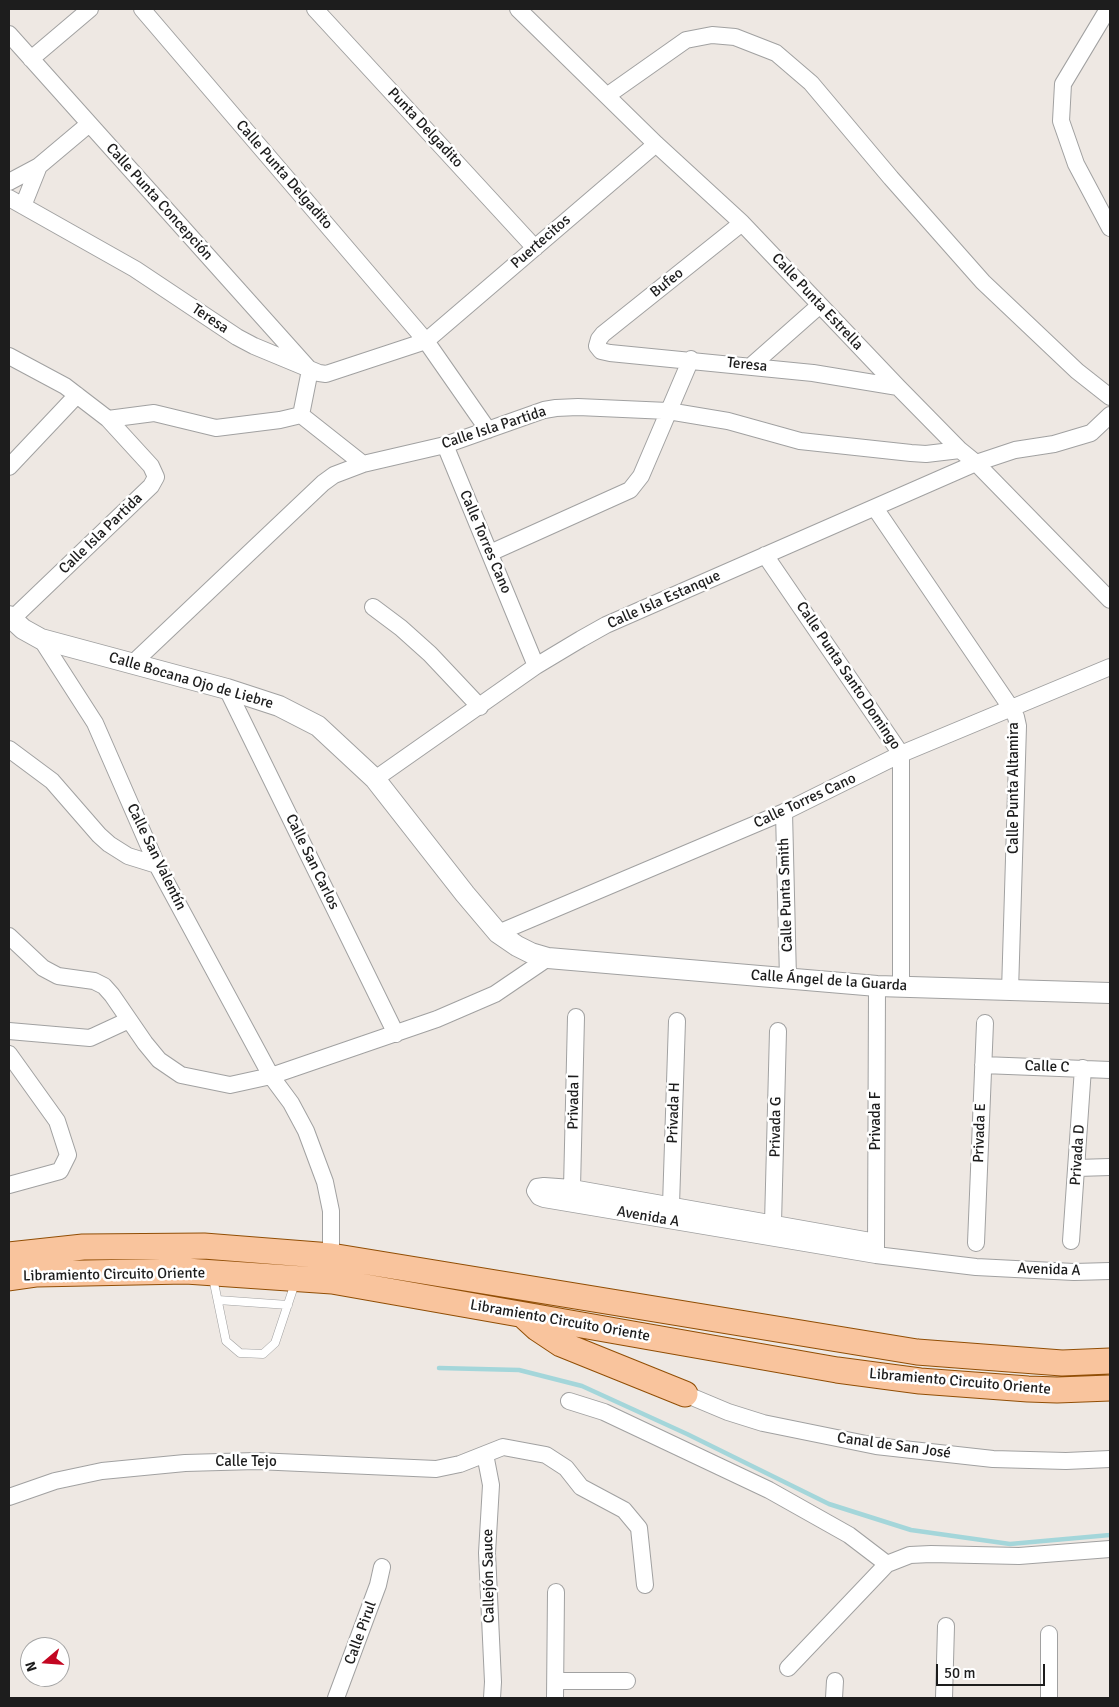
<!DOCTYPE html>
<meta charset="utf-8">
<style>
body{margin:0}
#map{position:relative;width:1119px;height:1707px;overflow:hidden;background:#eee8e3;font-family:Signika,sans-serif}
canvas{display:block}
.frame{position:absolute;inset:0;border:10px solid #1d1d1d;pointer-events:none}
.north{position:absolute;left:20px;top:1637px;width:50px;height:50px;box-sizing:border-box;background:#fff;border:1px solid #a5a5a5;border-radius:50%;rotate:252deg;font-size:14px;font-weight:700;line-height:20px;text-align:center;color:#1d1d1d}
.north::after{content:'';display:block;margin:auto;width:18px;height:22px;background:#c30621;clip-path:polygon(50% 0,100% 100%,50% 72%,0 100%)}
.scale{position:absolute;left:936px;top:1664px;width:109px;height:22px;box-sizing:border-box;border:2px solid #1d1d1d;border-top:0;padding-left:6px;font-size:15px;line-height:18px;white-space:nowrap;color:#1d1d1d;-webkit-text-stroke:4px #fff;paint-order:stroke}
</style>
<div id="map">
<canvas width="1119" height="1707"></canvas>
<div class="frame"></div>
<div class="north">N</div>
<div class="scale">50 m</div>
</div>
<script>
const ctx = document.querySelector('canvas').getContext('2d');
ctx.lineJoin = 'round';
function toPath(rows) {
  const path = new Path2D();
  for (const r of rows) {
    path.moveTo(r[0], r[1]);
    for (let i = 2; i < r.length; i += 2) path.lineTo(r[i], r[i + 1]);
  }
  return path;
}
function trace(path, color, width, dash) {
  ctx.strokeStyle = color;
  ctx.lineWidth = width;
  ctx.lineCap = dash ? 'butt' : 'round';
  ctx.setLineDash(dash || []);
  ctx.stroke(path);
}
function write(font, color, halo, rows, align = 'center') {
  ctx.font = font + ' Signika,sans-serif';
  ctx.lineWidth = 5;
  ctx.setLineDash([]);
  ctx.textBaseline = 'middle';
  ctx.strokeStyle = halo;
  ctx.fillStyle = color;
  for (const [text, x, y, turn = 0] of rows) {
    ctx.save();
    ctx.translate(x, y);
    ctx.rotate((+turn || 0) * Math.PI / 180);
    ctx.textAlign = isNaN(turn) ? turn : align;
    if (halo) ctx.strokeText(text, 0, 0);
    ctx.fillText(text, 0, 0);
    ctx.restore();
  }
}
trace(toPath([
 [439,1368,519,1370,582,1386,687,1434,829,1504,911,1530,1010,1544,1110,1535]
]), '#a4d6da', 4.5);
const service = toPath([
 [213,1278,226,1341,240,1353,263,1354,275,1343,295,1283],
 [218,1300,288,1305]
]);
const minor = toPath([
 [142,9,426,341,488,430],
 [315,9,535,248],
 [518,9,656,144,742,223,898,387,960,450,976,463,1110,600],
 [1108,9,1063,84,1061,121,1076,164,1110,228],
 [9,34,310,370,301,415],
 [31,59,90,9],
 [608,95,686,40,712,35,735,37,776,53,811,83,891,178,983,282,1077,371,1110,397],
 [9,182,39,166,89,124],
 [9,198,135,269,237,337,254,346,319,373,326,374,426,341,656,144],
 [23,206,39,166],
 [742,223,603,334,599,339,597,346,601,351,610,353,813,373,898,387],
 [9,356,65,386,108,419,151,466,156,477,151,486,12,619],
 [751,366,820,305],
 [301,415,363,464],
 [108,419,154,413,216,428,280,420,301,415],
 [445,445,536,666],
 [9,467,77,395],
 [875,508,1011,708,1016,717,1018,726,1010,991],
 [490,553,630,490,641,476,691,359],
 [765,555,901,754,901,987],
 [373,607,401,628,430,654,480,707],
 [41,639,95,723,157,865,271,1076,291,1103,306,1131,325,1182,331,1211,331,1256],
 [132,664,323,483,334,475,363,464,445,445,544,410,556,408,578,407,668,411,728,421,800,441,911,453,926,454,960,450],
 [227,689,396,1034],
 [9,749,52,781,99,835,109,844,128,856,157,865],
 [375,779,536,666,581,639,606,625,976,463,1015,450,1054,444,1091,433,1110,415],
 [784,812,788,979],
 [498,933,784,812,901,754,1110,667],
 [9,936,43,968,58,976,94,981,104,986,112,995,145,1043,159,1060,181,1075,230,1085,271,1076,437,1019,495,994,548,958],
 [9,1031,90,1038,129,1020],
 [9,1054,57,1121,68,1155,60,1171,9,1185],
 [983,1065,1110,1070],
 [1077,1168,1110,1167],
 [572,1188,576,1017],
 [671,1205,677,1021],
 [773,1223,778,1031],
 [1071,1241,1083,1068],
 [876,1242,572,1188,544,1186,537,1187,535,1191,539,1197,544,1199,876,1255,976,1267,1074,1272,1110,1271],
 [976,1243,985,1023],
 [876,1251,877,986],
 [685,1394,728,1412,763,1423,876,1446,993,1459,1066,1461,1110,1459],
 [569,1401,604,1412,769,1490,849,1535,887,1564,910,1555,931,1554,1019,1556,1110,1549],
 [485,1454,491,1485,487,1553,493,1682,492,1698],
 [9,1497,55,1481,102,1471,185,1463,256,1461,436,1469,460,1464,503,1447,546,1455,566,1468,581,1487,624,1510,639,1528,645,1585],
 [788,1668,887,1564],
 [556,1681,627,1681],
 [336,1698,378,1585,382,1567],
 [555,1698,556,1592],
 [834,1698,835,1681],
 [944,1698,946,1626],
 [1049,1698,1049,1634]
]);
const tertiary = toPath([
 [9,616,23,629,41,639,227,689,279,706,318,726,375,779,465,894,498,933,517,946,531,953,548,958,877,986,1110,993]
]);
const primary = toPath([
 [9,1255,83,1247,204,1246,331,1256,917,1352,1062,1363,1110,1361],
 [9,1278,37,1274,186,1271,332,1281,837,1370,920,1381,1028,1389,1057,1390,1110,1388],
 [525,1317,537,1328,561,1344,685,1394]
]);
trace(service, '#a1a1a1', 9);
trace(minor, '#a1a1a1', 18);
trace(tertiary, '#a1a1a1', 22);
trace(primary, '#914e05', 27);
trace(service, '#fff', 8);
trace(minor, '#fff', 16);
trace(tertiary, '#fff', 20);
trace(primary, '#f9c49d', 25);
write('15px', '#1d1d1d', '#fff', [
 ["Punta Delgadito",425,128,47],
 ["Calle Punta Delgadito",284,175,49],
 ["Calle Punta Concepción",159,202,48],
 ["Puertecitos",541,242,-41],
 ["Bufeo",667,283,-39],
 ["Calle Punta Estrella",817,302,47],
 ["Teresa",210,319,34],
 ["Teresa",747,365,6],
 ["Calle Isla Partida",494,428,-18],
 ["Calle Isla Partida",101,534,-44],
 ["Calle Torres Cano",485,542,67],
 ["Calle Isla Estanque",664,600,-24],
 ["Calle Punta Santo Domingo",848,676,56],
 ["Calle Bocana Ojo de Liebre",191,681,16],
 ["Calle Punta Altamira",1014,788,-90],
 ["Calle Torres Cano",805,801,-25],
 ["Calle San Valentín",156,857,64],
 ["Calle San Carlos",312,862,64],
 ["Calle Punta Smith",786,895,-92],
 ["Calle Ángel de la Guarda",829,981,4],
 ["Calle C",1047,1067,2],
 ["Privada I",574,1102,-89],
 ["Privada H",674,1113,-88],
 ["Privada F",876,1121,-90],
 ["Privada G",776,1127,-89],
 ["Privada E",980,1133,-88],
 ["Privada D",1078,1155,-86],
 ["Avenida A",648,1217,10],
 ["Avenida A",1049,1270,2],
 ["Libramiento Circuito Oriente",114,1275,-1],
 ["Libramiento Circuito Oriente",560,1321,10],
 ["Libramiento Circuito Oriente",960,1382,5],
 ["Canal de San José",894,1446,8],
 ["Calle Tejo",246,1462],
 ["Callejón Sauce",489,1576,-91],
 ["Calle Pirul",361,1633,-70]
]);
</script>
